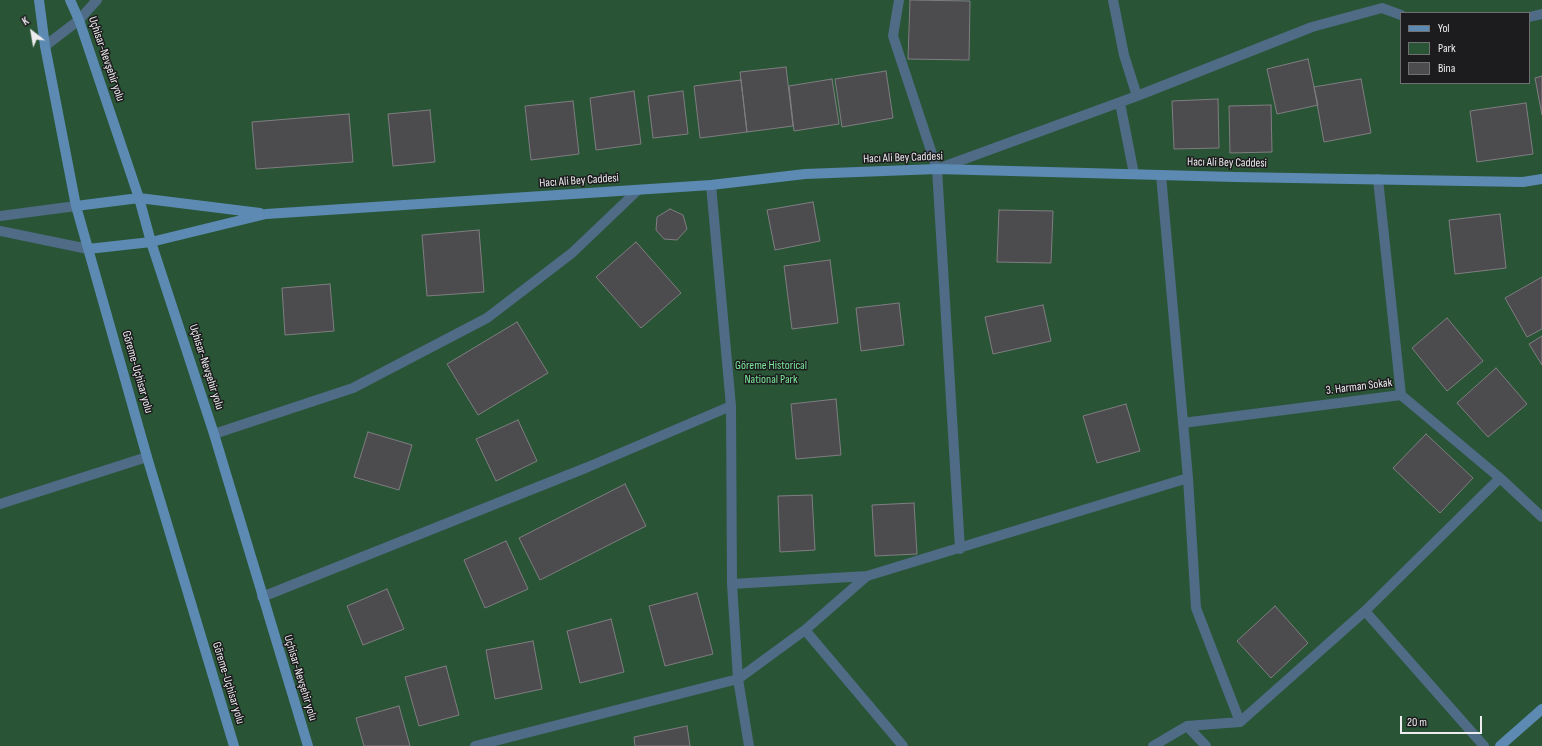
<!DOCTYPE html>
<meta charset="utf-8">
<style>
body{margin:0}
#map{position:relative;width:1542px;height:746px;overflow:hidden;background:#343336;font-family:"Sofia Sans Condensed",sans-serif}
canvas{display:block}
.legend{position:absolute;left:1400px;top:12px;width:130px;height:72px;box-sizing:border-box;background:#1c1b1d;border:1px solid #706f71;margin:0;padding:5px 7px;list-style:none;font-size:12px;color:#edecee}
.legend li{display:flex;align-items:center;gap:8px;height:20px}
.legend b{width:20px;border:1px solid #706f71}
.north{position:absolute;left:12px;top:12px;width:40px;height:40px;-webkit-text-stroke:3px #1c1b1d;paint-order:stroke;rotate:329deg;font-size:11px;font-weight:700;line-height:16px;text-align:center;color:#edecee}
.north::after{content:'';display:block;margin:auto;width:14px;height:18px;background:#edecee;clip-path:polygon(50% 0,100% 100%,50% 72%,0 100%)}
.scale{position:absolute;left:1400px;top:716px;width:82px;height:18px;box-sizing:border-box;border:2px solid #edecee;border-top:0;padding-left:5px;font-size:12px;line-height:14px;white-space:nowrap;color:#edecee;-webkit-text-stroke:3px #1c1b1d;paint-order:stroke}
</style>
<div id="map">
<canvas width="1542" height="746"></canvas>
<ul class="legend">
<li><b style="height:5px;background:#5c8ab3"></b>Yol</li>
<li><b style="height:11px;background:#295536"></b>Park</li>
<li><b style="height:11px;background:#4c4b4e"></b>Bina</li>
</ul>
<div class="north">K</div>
<div class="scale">20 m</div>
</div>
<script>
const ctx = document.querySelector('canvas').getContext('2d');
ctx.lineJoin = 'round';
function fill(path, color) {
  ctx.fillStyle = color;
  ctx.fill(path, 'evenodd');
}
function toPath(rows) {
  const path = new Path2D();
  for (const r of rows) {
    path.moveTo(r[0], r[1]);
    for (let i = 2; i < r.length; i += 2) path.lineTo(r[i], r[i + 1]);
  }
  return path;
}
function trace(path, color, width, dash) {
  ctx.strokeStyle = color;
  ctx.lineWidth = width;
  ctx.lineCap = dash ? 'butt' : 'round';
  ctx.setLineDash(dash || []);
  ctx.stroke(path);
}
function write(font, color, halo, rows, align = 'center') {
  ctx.font = font + ' "Sofia Sans Condensed",sans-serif';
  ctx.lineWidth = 3;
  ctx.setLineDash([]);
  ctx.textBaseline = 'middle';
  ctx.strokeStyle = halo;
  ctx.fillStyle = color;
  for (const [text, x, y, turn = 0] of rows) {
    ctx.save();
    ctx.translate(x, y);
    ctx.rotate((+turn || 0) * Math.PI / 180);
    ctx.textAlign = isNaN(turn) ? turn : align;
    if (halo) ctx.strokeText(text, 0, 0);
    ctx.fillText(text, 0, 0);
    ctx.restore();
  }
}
fill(toPath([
 [0,0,1542,0,1542,746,0,746],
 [1401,13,1529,13,1529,83,1401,83]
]), '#295536');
const building = toPath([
 [910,0,970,1,969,60,908,59,910,0],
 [1308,59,1318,105,1277,114,1267,69,1308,59],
 [786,67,793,126,747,132,740,72,786,67],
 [886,71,893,118,842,127,835,79,886,71],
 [1542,76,1542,115,1535,78,1542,76],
 [832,79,839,124,794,131,789,86,832,79],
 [1361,79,1371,133,1324,142,1314,87,1361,79],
 [741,80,747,132,700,138,694,86,741,80],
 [634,91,641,144,596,150,590,98,634,91],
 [683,91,688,134,653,138,648,96,683,91],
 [1218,99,1219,148,1174,149,1172,101,1218,99],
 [573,101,579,154,531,160,525,106,573,101],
 [1526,103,1533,154,1477,162,1470,111,1526,103],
 [1271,105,1272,152,1230,153,1229,106,1271,105],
 [430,110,435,162,393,166,388,114,430,110],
 [349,114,353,162,256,169,252,122,349,114],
 [813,202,820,241,775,250,767,210,813,202],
 [670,209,683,215,687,229,677,240,664,239,656,230,657,217,670,209],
 [999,210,1053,211,1051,263,997,262,999,210],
 [1500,214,1506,268,1455,274,1449,220,1500,214],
 [479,230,484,292,427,296,422,235,479,230],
 [636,242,681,293,641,328,596,277,636,242],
 [830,260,838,323,792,329,784,266,830,260],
 [1542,277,1542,329,1527,337,1505,298,1542,277],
 [330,284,334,331,285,335,282,288,330,284],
 [899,303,904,345,861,351,856,308,899,303],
 [1043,305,1051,341,993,354,985,317,1043,305],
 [1447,318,1483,361,1447,391,1412,348,1447,318],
 [517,322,548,373,478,415,447,364,517,322],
 [1542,336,1542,365,1529,344,1542,336],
 [1496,368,1527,404,1488,437,1457,403,1496,368],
 [836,399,841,455,796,459,791,404,836,399],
 [1126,404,1140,451,1097,463,1083,416,1126,404],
 [518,420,537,461,496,481,476,439,518,420],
 [368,432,412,445,399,490,354,477,368,432],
 [1426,434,1473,478,1440,513,1393,468,1426,434],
 [625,484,646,526,540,580,519,538,625,484],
 [812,495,815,550,780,552,778,496,812,495],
 [914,503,917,554,875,556,872,505,914,503],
 [506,541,528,589,485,608,464,560,506,541],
 [387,589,404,629,363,645,347,606,387,589],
 [697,593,713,654,665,666,649,606,697,593],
 [1275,606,1308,643,1271,678,1237,641,1275,606],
 [611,619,624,672,580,683,567,631,611,619],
 [533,641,542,689,495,699,486,650,533,641],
 [446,666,459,715,419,726,405,677,446,666],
 [399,706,410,746,364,746,356,718,399,706],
 [687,726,690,746,635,746,634,737,687,726]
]);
fill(building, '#4c4b4e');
trace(building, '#7f7d81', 1);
trace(toPath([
 [899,0,893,36,937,169,960,549],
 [1113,0,1124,55,1137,96],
 [1529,17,1542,14],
 [45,46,79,20,97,0],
 [1120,103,1134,174],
 [937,169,1137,96,1312,27,1382,8,1401,15],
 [1161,175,1188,478,1196,608,1240,722],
 [1378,179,1401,395],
 [711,185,731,406,732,584,738,679,749,746],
 [0,216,76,206],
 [0,231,88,249],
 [1183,423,1401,395,1500,478,1542,517],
 [214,434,353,388,487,318,572,253,638,190],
 [0,504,147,457],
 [732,584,867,576],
 [262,597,588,467,731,406],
 [1365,611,1484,746],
 [805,630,903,746],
 [1187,726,1206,746],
 [475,746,738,679,805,630,867,576,1188,478],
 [1153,746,1187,726,1240,722,1365,611,1500,478]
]), '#4f6b86', 10);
trace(toPath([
 [39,0,45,46,76,206,147,457,234,746],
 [70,0,79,20,139,198,151,242,214,434,308,746],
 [76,206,139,198,260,213],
 [88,249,151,242,266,214,711,185,805,174,937,169,1235,177,1523,182,1542,179],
 [1500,746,1542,709]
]), '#5c8ab3', 10);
write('12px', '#edecee', '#1c1b1d', [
 ["Uçhisar-Nevşehir yolu",106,59,71],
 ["Hacı Ali Bey Caddesi",903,158,-2],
 ["Hacı Ali Bey Caddesi",1227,163,1],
 ["Hacı Ali Bey Caddesi",579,181,-4],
 ["Uçhisar-Nevşehir yolu",206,367,72],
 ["Göreme-Uçhisar yolu",137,372,74],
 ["3. Harman Sokak",1359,387,-7],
 ["Uçhisar-Nevşehir yolu",300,678,73],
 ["Göreme-Uçhisar yolu",228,683,73]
]);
write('12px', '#7ae89b', '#1c1b1d', [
 ["Göreme Historical",771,366],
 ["National Park",771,380]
]);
</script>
